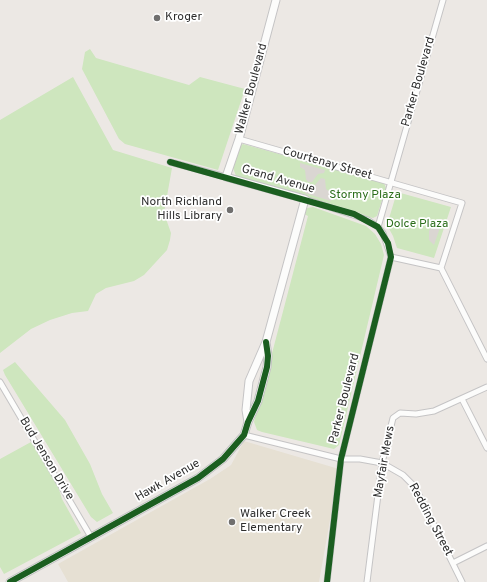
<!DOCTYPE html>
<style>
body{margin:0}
canvas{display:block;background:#ece8e4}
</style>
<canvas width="487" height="582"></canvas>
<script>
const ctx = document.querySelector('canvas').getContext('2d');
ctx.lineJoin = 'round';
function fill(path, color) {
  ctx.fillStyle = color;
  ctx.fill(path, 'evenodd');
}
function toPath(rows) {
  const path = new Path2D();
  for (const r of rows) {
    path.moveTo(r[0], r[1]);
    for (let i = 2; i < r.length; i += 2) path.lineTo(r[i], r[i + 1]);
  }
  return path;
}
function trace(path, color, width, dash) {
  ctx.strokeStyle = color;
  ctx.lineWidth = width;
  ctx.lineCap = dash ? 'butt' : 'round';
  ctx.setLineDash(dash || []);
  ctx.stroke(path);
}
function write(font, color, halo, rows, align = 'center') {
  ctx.font = font + ' Overpass,sans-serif';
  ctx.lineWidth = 3.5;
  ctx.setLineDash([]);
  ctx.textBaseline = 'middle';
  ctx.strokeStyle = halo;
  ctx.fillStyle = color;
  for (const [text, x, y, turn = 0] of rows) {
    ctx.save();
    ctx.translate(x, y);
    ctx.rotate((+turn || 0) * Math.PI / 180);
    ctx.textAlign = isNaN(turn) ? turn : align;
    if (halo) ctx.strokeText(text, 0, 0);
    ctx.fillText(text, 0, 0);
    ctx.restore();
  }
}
fill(toPath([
 [244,441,339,469,319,582,68,582,58,564,210,479,231,465]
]), '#e6e0d3');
fill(toPath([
 [90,49,96,58,189,85,200,77,245,89,218,170,125,144,119,139,82,69,85,52],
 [73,77,113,150,172,168,164,213,171,233,170,240,167,250,144,275,134,281,106,288,96,294,88,311,72,313,50,320,31,329,0,353,0,120],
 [243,144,384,183,386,188,377,216,373,218,369,217,355,211,236,176,233,168,239,147],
 [397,192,451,207,434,258,397,248,393,236,387,225],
 [313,207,366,226,375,234,381,244,384,255,339,445,334,449,262,432,257,430,254,422,308,216,304,214,305,211,307,208],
 [15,362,65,420,90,464,102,494,113,513,97,522,91,517,5,375,3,370],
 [31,442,57,483,62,499,81,533,4,574,0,567,0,459]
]), '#cee6be');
fill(toPath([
 [300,163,325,170,324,173,318,174,312,182,308,182,306,179,305,170,300,167],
 [321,178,325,179,326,189,332,193,331,201,305,193,308,186,314,186],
 [443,219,434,245,429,240,429,231,434,222]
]), '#dad6d2');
const street = toPath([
 [239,139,462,203,441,268],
 [170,162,226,177],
 [305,199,368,220,378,227,383,233,391,257,341,459,327,582],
 [378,227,443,0],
 [391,257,441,268,487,359],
 [0,382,91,537],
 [462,399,487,448],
 [244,435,341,459,360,459,382,463,403,475,415,487,462,582],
 [453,563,487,546],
 [367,582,382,463,393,418,400,413,416,414,434,411,487,387]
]);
const secondary = toPath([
 [248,422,246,410,249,381,266,342,305,199,226,177,239,139,276,0],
 [10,582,198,478,223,459,244,435,248,422,258,401,267,367,268,356,266,342]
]);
trace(street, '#c5c4c5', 7);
trace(secondary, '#c5c4c5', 9);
trace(street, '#fcfcfb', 5);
trace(secondary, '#fcfcfb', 7);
trace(toPath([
 [170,162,354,214,378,227,388,243,391,257,341,459,327,582],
 [10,582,198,478,223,459,244,435,248,422,258,401,267,367,268,356,266,342]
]), '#1b5e20', 6);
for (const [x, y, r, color] of [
 [157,18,4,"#706f6e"],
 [230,210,4,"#706f6e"],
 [232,522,4,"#706f6e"]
]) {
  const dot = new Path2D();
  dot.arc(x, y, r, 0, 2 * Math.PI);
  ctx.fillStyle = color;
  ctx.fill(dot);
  trace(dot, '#fff', 1.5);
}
write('12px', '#2e2e2e', '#fff', [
 ["Kroger",165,18],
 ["North Richland",222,203,"right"],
 ["Hills Library",222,217,"right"],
 ["Walker Creek",240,515],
 ["Elementary",240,529]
], 'left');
write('12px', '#2e2e2e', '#fff', [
 ["Parker Boulevard",419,82,-74],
 ["Walker Boulevard",252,89,-75],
 ["Courtenay Street",327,164,16],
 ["Grand Avenue",278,180,16],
 ["Parker Boulevard",345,399,-76],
 ["Bud Jenson Drive",46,459,59],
 ["Mayfair Mews",385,462,-80],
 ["Hawk Avenue",168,481,-30],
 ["Redding Street",430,520,62]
]);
write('12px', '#2c6e1b', '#fff', [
 ["Stormy Plaza",365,196],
 ["Dolce Plaza",417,225]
]);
</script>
